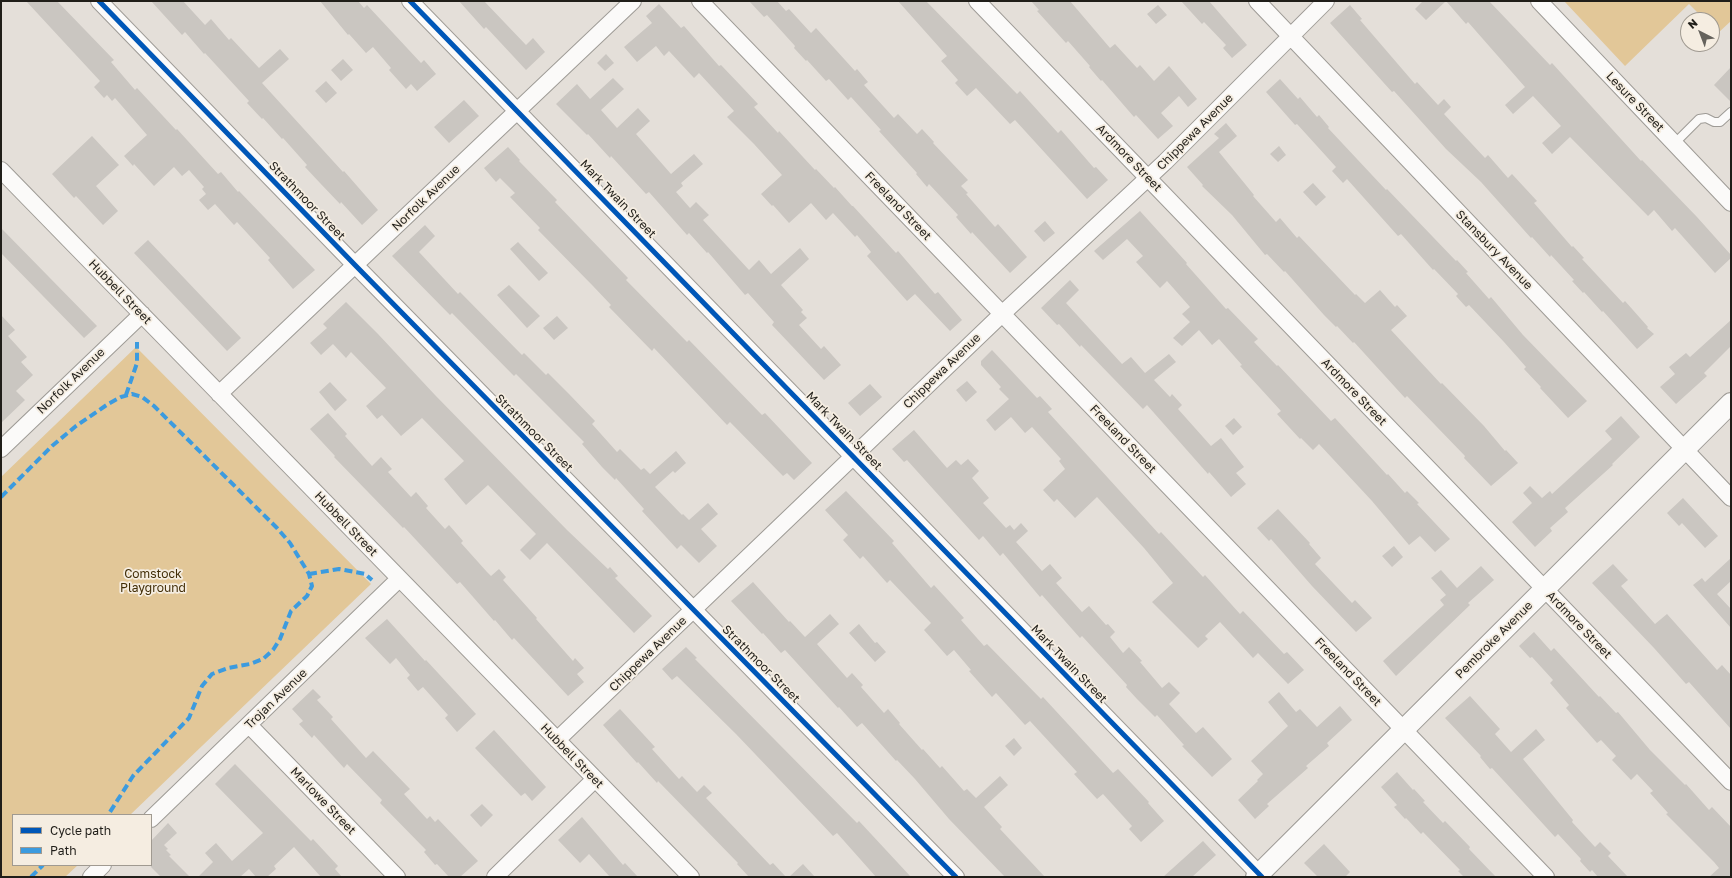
<!DOCTYPE html>
<style>
body{margin:0}
#map{position:relative;width:1732px;height:878px;overflow:hidden;background:#e4dfd9;font-family:"Golos Text",sans-serif}
canvas{display:block}
.frame{position:absolute;inset:0;border:2px solid #201e19;pointer-events:none}
.legend{position:absolute;left:12px;top:814px;width:140px;height:52px;box-sizing:border-box;background:#f5ede1;border:1px solid #a09a91;margin:0;padding:5px 7px;list-style:none;font-size:12px;color:#201e19}
.legend li{display:flex;align-items:center;gap:8px;height:20px}
.legend b{width:20px;border:1px solid #a09a91}
.north{position:absolute;left:1680px;top:12px;width:40px;height:40px;box-sizing:border-box;background:#f5ede1;border:1px solid #a09a91;border-radius:50%;rotate:318deg;font-size:11px;font-weight:700;line-height:16px;text-align:center;color:#201e19}
.north::after{content:'';display:block;margin:auto;width:14px;height:18px;background:#65625c;clip-path:polygon(50% 0,100% 100%,50% 72%,0 100%)}
</style>
<div id="map">
<canvas width="1732" height="878"></canvas>
<div class="frame"></div>
<ul class="legend">
<li><b style="height:5px;background:#0057b8"></b>Cycle path</li>
<li><b style="height:5px;background:#3c9bdf"></b>Path</li>
</ul>
<div class="north">N</div>
</div>
<script>
const ctx = document.querySelector('canvas').getContext('2d');
ctx.lineJoin = 'round';
function fill(path, color) {
  ctx.fillStyle = color;
  ctx.fill(path, 'evenodd');
}
function toPath(rows) {
  const path = new Path2D();
  for (const r of rows) {
    path.moveTo(r[0], r[1]);
    for (let i = 2; i < r.length; i += 2) path.lineTo(r[i], r[i + 1]);
  }
  return path;
}
function trace(path, color, width, dash) {
  ctx.strokeStyle = color;
  ctx.lineWidth = width;
  ctx.lineCap = dash ? 'butt' : 'round';
  ctx.setLineDash(dash || []);
  ctx.stroke(path);
}
function write(font, color, halo, rows, align = 'center') {
  ctx.font = font + ' "Golos Text",sans-serif';
  ctx.lineWidth = 3.5;
  ctx.setLineDash([]);
  ctx.textBaseline = 'middle';
  ctx.strokeStyle = halo;
  ctx.fillStyle = color;
  for (const [text, x, y, turn = 0] of rows) {
    ctx.save();
    ctx.translate(x, y);
    ctx.rotate((+turn || 0) * Math.PI / 180);
    ctx.textAlign = isNaN(turn) ? turn : align;
    if (halo) ctx.strokeText(text, 0, 0);
    ctx.fillText(text, 0, 0);
    ctx.restore();
  }
}
fill(toPath([
 [1564,1,1731,1,1731,21,1718,33,1712,27,1712,20,1705,20,1689,4,1625,66],
 [136,347,371,584,130,815,13,815,13,865,78,865,65,877,1,877,1,477]
]), '#e2c798');
fill(toPath([
 [26,1,57,1,114,60,111,62,135,90,137,88,176,130,177,129,218,174,221,172,238,192,239,191,315,270,293,289,268,260,270,258,237,222,234,225,215,204,208,210,199,200,206,194,202,189,204,187,189,170,182,176,174,167,154,186,134,164,133,166,124,156,147,135,115,98,112,101,107,95,104,98,94,87,100,81],
 [151,1,183,1,205,25,211,19,229,40,231,38,259,68,280,49,289,59,262,83,343,172,344,171,378,210,362,225,341,202,340,204,320,183,305,167,307,165,283,138,282,139,263,118,262,119,247,103,249,101,205,53,204,54,185,32,182,35],
 [320,1,358,1,364,8,367,5,421,63,424,60,436,74,417,91,411,84,406,89,389,70,391,68,373,47,366,53,349,34,348,35],
 [459,1,484,1,526,45,533,38,545,52,526,70,486,27,484,29],
 [749,1,777,1,786,11,789,9,811,33,816,28,855,71,857,69,868,82,864,85,894,118,898,114,917,134,922,129,934,142,933,143,968,180,961,186,968,193,966,194,995,227,998,224,1027,257,1010,273,972,232,971,234,956,217,958,215,929,184,927,187,916,174,917,173,879,131,881,130,851,97,848,100,829,79,826,81,807,60,806,61,794,48,795,46,767,15,764,17],
 [898,1,926,1,1017,94,1020,91,1058,133,1061,130,1094,168,1096,167,1108,180,1087,199,1015,120,1010,124,976,88,967,96,955,83,958,80,941,61,947,56],
 [1031,1,1070,1,1110,48,1115,44,1137,68,1140,65,1154,81,1169,66,1197,99,1188,107,1179,96,1161,113,1173,126,1158,139,1136,115,1134,117,1102,80,1101,81,1089,67,1090,66,1068,41,1066,43,1037,11,1039,10],
 [1181,1,1209,1,1247,45,1232,58,1223,48,1226,45,1204,22,1202,24],
 [1423,1,1489,1,1550,65,1552,63,1641,161,1642,160,1697,217,1731,255,1731,258,1715,273,1675,228,1672,231,1654,210,1648,216,1570,137,1552,154,1542,143,1561,126,1533,96,1513,114,1505,105,1525,87,1468,22,1466,24,1446,1,1426,20,1415,9],
 [659,4,681,28,684,26,719,66,721,65,742,87,758,104,754,107,778,133,779,131,815,170,816,169,834,188,835,187,852,206,853,206,896,253,898,251,935,294,938,292,962,320,950,331,915,294,907,301,867,256,871,252,857,235,855,237,833,213,826,220,811,203,789,223,773,205,772,206,761,194,782,175,754,144,727,117,734,111,699,73,694,78,669,51,664,56,656,46,637,62,624,47,652,23,646,16],
 [1158,5,1167,15,1156,24,1147,14],
 [1350,5,1362,19,1360,20,1415,84,1417,82,1438,105,1444,99,1451,107,1444,114,1485,158,1488,155,1508,178,1512,174,1537,201,1534,203,1572,247,1573,246,1584,258,1582,259,1623,303,1625,301,1648,327,1647,328,1654,334,1637,349,1603,311,1602,312,1584,292,1583,293,1572,281,1574,280,1551,255,1550,257,1532,237,1531,238,1481,182,1446,149,1394,91,1392,92,1330,23],
 [606,54,614,63,605,71,597,63],
 [343,59,353,70,341,81,331,70],
 [1731,67,1731,102,1714,85],
 [613,78,624,89,601,110,617,128,638,108,650,121,636,134,671,174,694,154,703,164,681,183,683,186,676,192,690,208,696,202,709,215,703,220,749,270,759,260,771,274,800,248,809,259,781,285,803,310,801,312,807,318,799,325,821,349,824,346,841,365,824,380,772,325,774,322,748,293,745,295,708,252,707,253,689,233,687,235,649,192,646,194,611,156,610,158,588,134,587,135,556,104,577,84,590,99],
 [1280,79,1298,99,1300,97,1317,117,1319,115,1329,127,1328,128,1386,190,1387,189,1456,261,1457,260,1468,272,1466,273,1489,299,1491,297,1523,335,1587,401,1568,418,1540,388,1541,387,1524,369,1526,367,1504,342,1469,305,1466,307,1456,296,1458,294,1434,269,1433,270,1401,234,1398,236,1347,179,1343,183,1332,171,1336,167,1297,124,1295,125,1266,92],
 [326,81,337,93,326,103,315,91],
 [464,100,479,116,449,143,434,127],
 [1226,123,1237,136,1219,152,1254,195,1253,196,1276,222,1280,218,1297,238,1299,236,1355,295,1356,294,1365,303,1380,290,1395,307,1397,305,1407,316,1391,330,1441,384,1442,383,1484,426,1505,451,1506,450,1518,463,1491,486,1464,458,1465,456,1407,396,1405,398,1354,342,1353,343,1337,326,1336,327,1324,315,1285,271,1284,272,1267,254,1265,255,1232,215,1202,186,1203,185,1187,167,1219,138,1214,134],
 [92,136,119,165,96,186,118,211,103,225,76,196,74,198,52,174],
 [1279,146,1286,155,1278,162,1270,154],
 [508,147,520,160,519,161,557,200,555,202,628,278,626,280,687,342,689,340,762,415,765,413,812,463,794,480,787,473,783,476,730,422,727,425,654,348,652,351,609,307,611,305,593,286,538,230,540,228,510,197,515,193,500,178,496,182,484,168],
 [1313,183,1326,197,1316,206,1303,192],
 [1140,211,1187,263,1186,264,1226,309,1228,308,1258,339,1254,342,1277,366,1278,365,1331,421,1335,418,1387,475,1388,474,1405,493,1407,491,1419,503,1417,504,1450,539,1435,552,1420,536,1409,545,1372,501,1319,444,1313,450,1301,438,1300,439,1277,414,1281,411,1240,366,1242,365,1219,339,1212,345,1199,330,1182,346,1173,338,1190,322,1182,314,1190,307,1167,281,1160,288,1136,262,1143,256,1127,239,1103,260,1094,251],
 [1045,221,1055,233,1044,242,1034,231],
 [425,225,435,236,419,252,458,294,460,292,522,355,524,353,546,375,548,373,569,394,595,421,592,424,617,452,620,449,641,470,644,468,650,474,676,451,686,463,675,473,673,471,655,487,682,515,683,514,689,520,708,503,718,514,701,529,717,546,699,563,681,545,677,549,642,511,644,509,616,478,615,480,602,467,582,444,584,442,516,374,514,376,452,313,450,315,392,256],
 [1,228,97,326,84,338,1,253],
 [148,240,241,338,227,351,134,253],
 [518,242,548,273,539,281,510,249],
 [1070,280,1079,290,1066,303,1122,364,1131,357,1145,373,1169,354,1176,362,1154,380,1170,397,1172,394,1182,405,1178,409,1211,446,1221,438,1244,467,1236,473,1246,484,1231,497,1209,472,1208,474,1147,405,1143,409,1081,345,1080,347,1059,324,1057,325,1041,308],
 [509,285,540,316,527,328,497,295],
 [346,302,378,334,435,395,567,530,608,569,610,567,618,576,615,578,652,616,634,633,547,543,530,560,520,550,536,534,488,485,466,505,444,479,464,461,422,418,401,436,382,415,377,419,366,406,386,388,351,352,346,358,333,344,321,355,310,343,327,328,323,324],
 [1,315,15,330,8,336,27,357,21,362,33,375,16,391,25,400,1,423],
 [557,316,568,328,554,340,543,328],
 [1731,320,1731,346,1704,373,1707,376,1676,404,1660,387,1675,374,1669,367,1686,353,1690,357],
 [992,350,1037,398,1040,396,1052,409,1048,412,1159,534,1161,532,1203,577,1205,575,1240,614,1243,611,1284,654,1287,652,1304,670,1288,684,1258,653,1253,658,1220,622,1205,636,1208,639,1198,648,1152,602,1173,583,1144,548,1097,497,1075,518,1057,499,1054,502,1043,490,1065,469,1059,461,1061,459,1032,427,1025,433,1011,417,995,431,986,420,1009,399,999,389,1001,387,981,365,981,361],
 [967,381,977,392,966,402,956,390],
 [330,382,347,400,335,411,319,392],
 [870,384,882,397,860,416,848,403],
 [328,413,347,434,345,436,372,466,381,457,392,469,388,472,411,497,416,492,428,506,426,508,445,529,449,525,463,541,461,543,487,572,491,576,499,569,506,577,503,580,537,618,536,619,573,661,575,658,584,668,577,674,584,682,568,696,514,638,512,640,495,620,494,621,460,582,457,584,404,527,403,528,334,457,335,456,310,429],
 [1621,416,1640,437,1612,464,1613,465,1565,508,1568,512,1550,528,1552,531,1535,547,1512,522,1532,503,1523,493,1530,486,1542,498,1550,491,1552,494,1612,439,1605,431],
 [1234,418,1242,427,1233,435,1225,426],
 [914,430,947,468,956,460,961,465,968,459,979,471,972,478,989,498,983,503,1006,528,1010,525,1014,530,1021,523,1028,531,1016,542,1042,571,1050,564,1062,578,1056,583,1082,612,1089,606,1106,625,1108,624,1115,632,1110,637,1123,653,1129,647,1142,661,1140,662,1162,688,1169,682,1180,693,1169,704,1196,733,1203,727,1232,759,1212,777,1182,746,1184,745,1157,715,1155,717,1137,699,1126,687,1127,685,1082,636,1080,638,1042,595,1040,597,1003,553,1000,556,983,536,979,540,907,460,904,462,892,449],
 [846,491,894,541,892,543,931,588,934,585,945,597,964,618,961,620,984,646,987,644,1041,699,1043,697,1113,773,1118,769,1149,802,1148,803,1164,821,1141,842,1129,829,1132,826,1103,794,1097,799,1074,774,1077,772,1030,721,1025,725,996,693,992,697,969,671,971,670,954,650,947,656,924,630,931,623,890,580,887,583,863,556,860,559,843,540,848,535,825,510],
 [1683,498,1718,536,1705,548,1682,523,1679,526,1667,513],
 [1278,509,1310,543,1309,544,1321,558,1315,564,1352,603,1355,600,1372,618,1356,632,1312,586,1271,539,1269,541,1257,528],
 [1394,546,1403,557,1392,567,1382,556],
 [1731,558,1731,581,1717,594,1731,609,1731,628,1693,585,1702,578,1705,582],
 [1613,564,1628,580,1621,586,1655,624,1667,614,1717,670,1722,665,1731,675,1731,729,1689,682,1686,684,1654,648,1592,583],
 [1481,566,1494,580,1468,603,1470,605,1396,676,1383,661,1444,605,1440,600,1446,595,1431,578,1441,570,1457,588],
 [753,582,789,622,790,621,805,637,830,614,839,624,817,644,847,678,852,673,863,685,861,687,884,713,888,709,900,723,899,724,922,750,923,749,940,768,942,766,964,791,967,789,976,798,1000,776,1008,785,984,807,1002,827,1000,829,1045,877,1005,877,949,819,915,779,897,760,896,761,862,723,857,727,839,707,838,708,785,650,781,653,763,633,762,634,731,601],
 [387,619,425,661,426,660,476,714,457,732,445,718,448,715,423,687,418,691,407,678,410,675,396,658,390,664,365,638],
 [859,624,875,643,877,642,886,652,875,662,849,633],
 [1534,632,1551,651,1554,648,1599,697,1600,696,1616,713,1618,712,1650,750,1685,785,1686,784,1709,810,1712,807,1731,827,1731,877,1709,877,1719,868,1714,862,1666,814,1668,813,1650,793,1653,791,1637,774,1631,780,1612,760,1616,756,1601,740,1597,743,1566,708,1569,705,1550,683,1553,680,1532,657,1530,658,1519,646],
 [686,647,697,658,695,659,857,823,859,821,911,877,876,877,837,833,833,836,816,818,736,734,677,676,672,680,662,669],
 [313,689,321,697,317,700,333,717,331,719,366,758,373,751,410,789,404,794,427,819,430,816,435,822,438,819,478,861,460,877,449,877,437,864,435,865,424,852,426,850,380,803,382,800,347,764,344,768,314,735,312,738,299,724,303,721,292,709],
 [1279,692,1296,712,1300,709,1317,727,1340,706,1352,720,1327,743,1329,746,1306,766,1308,768,1267,804,1269,806,1255,819,1238,800,1258,781,1257,780,1263,774,1251,761,1288,726,1268,702],
 [1470,696,1500,729,1495,734,1511,752,1536,729,1545,740,1523,759,1573,820,1572,822,1595,847,1600,842,1611,853,1608,856,1628,877,1598,877,1592,870,1590,872,1580,861,1581,859,1558,834,1555,837,1492,768,1490,769,1480,757,1481,756,1445,718],
 [620,709,655,747,652,749,679,779,682,776,697,792,704,785,712,793,706,798,770,865,773,863,786,877,749,877,737,864,738,863,658,781,657,783,638,762,637,763,603,725],
 [494,730,546,787,532,801,525,793,521,796,475,748],
 [1014,738,1022,748,1014,756,1005,746],
 [235,764,311,841,313,839,338,866,335,869,342,877,321,877,294,847,274,866,276,869,267,877,256,877,249,869,240,877,198,877,213,862,205,853,216,843,232,861,263,833,215,784],
 [1397,772,1413,790,1414,789,1425,801,1423,802,1443,823,1445,821,1470,847,1469,849,1496,877,1464,877,1458,871,1460,870,1423,832,1421,834,1406,818,1405,819,1394,807,1397,805,1381,787],
 [482,804,493,815,481,827,470,815],
 [582,817,623,865,625,863,638,877,610,877,589,854,580,863,558,840],
 [168,823,177,833,164,845,168,849,166,850,171,855,169,856,190,877,161,877,151,867,151,841],
 [1203,841,1216,855,1192,877,1163,877],
 [1324,844,1350,872,1345,877,1318,877,1304,863],
 [803,864,815,877,789,877]
]), '#cac6c1');
const service = toPath([
 [1674,144,1699,119,1706,118,1714,122,1720,122,1731,112]
]);
const minor = toPath([
 [99,1,355,265,956,877],
 [410,1,1262,877],
 [700,1,1546,877],
 [977,1,1731,782],
 [1257,1,1731,498],
 [1539,1,1731,203],
 [1,170,691,877],
 [219,394,633,1],
 [1,449,142,314],
 [249,725,397,877],
 [557,740,1002,314,1165,162,1326,1],
 [151,819,399,579],
 [91,877,103,865],
 [495,877,595,779]
]);
const tertiary = toPath([
 [1256,877,1731,403]
]);
trace(service, '#9e9b96', 10);
trace(minor, '#9e9b96', 18);
trace(tertiary, '#9e9b96', 22);
trace(service, '#fbfaf9', 8);
trace(minor, '#fbfaf9', 16);
trace(tertiary, '#fbfaf9', 20);
trace(toPath([
 [126,395,137,363,137,342],
 [1,497,52,446,76,426,108,404,121,397,132,394,142,397,154,406,277,528,290,543,309,574,312,586,307,596,291,611,280,639,273,650,263,659,250,664,228,668,212,674,202,686,189,718,133,776,108,815],
 [309,574,339,569,365,574,372,580],
 [31,877,43,865]
]), '#3c9bdf', 4, [8, 4]);
trace(toPath([
 [99,1,355,265,956,877],
 [410,1,1262,877]
]), '#0057b8', 5);
write('12px', '#201e19', '#f5ede1', [
 ["Lesure Street",1635,102,46],
 ["Chippewa Avenue",1195,132,-45],
 ["Ardmore Street",1129,158,46],
 ["Norfolk Avenue",426,198,-44],
 ["Mark Twain Street",618,199,46],
 ["Strathmoor Street",307,201,46],
 ["Freeland Street",898,206,46],
 ["Stansbury Avenue",1494,250,46],
 ["Hubbell Street",120,292,46],
 ["Chippewa Avenue",942,371,-44],
 ["Norfolk Avenue",71,381,-44],
 ["Ardmore Street",1354,392,46],
 ["Mark Twain Street",844,431,46],
 ["Strathmoor Street",534,433,45],
 ["Freeland Street",1123,439,46],
 ["Hubbell Street",346,524,46],
 ["Ardmore Street",1579,625,46],
 ["Pembroke Avenue",1494,640,-45],
 ["Chippewa Avenue",648,654,-44],
 ["Strathmoor Street",761,664,45],
 ["Mark Twain Street",1069,664,46],
 ["Freeland Street",1348,672,46],
 ["Trojan Avenue",276,699,-44],
 ["Hubbell Street",572,756,46],
 ["Marlowe Street",323,801,46]
]);
write('12px', '#422e07', '#f5ede1', [
 ["Comstock",153,574],
 ["Playground",153,588]
]);
</script>
